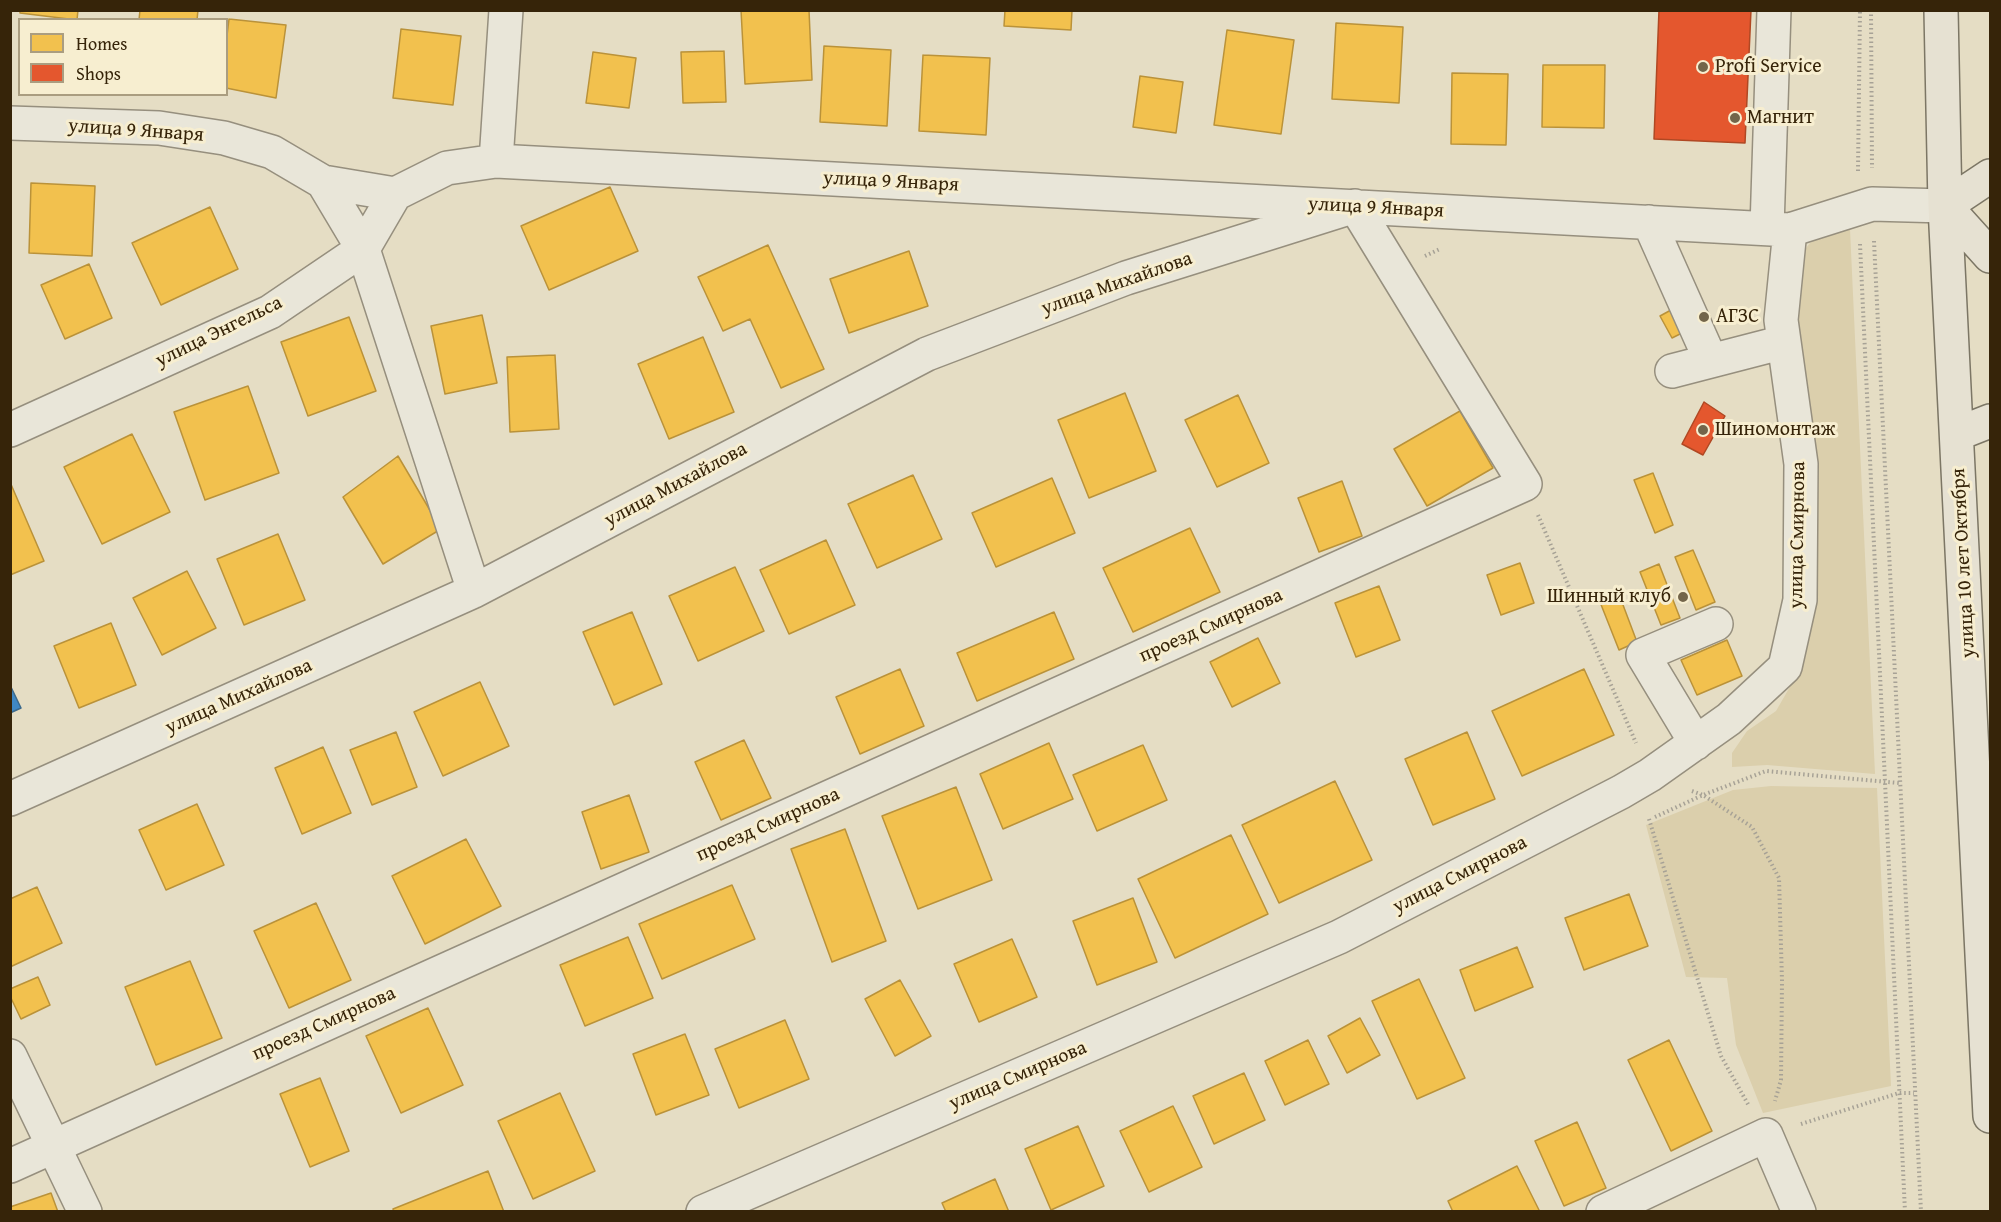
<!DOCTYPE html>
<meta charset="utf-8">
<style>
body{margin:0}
#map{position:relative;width:2001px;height:1222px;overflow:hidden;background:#e5ddc4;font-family:"Gentium Book Plus",serif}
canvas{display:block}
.frame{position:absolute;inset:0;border:12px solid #362409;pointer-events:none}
.legend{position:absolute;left:18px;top:18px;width:210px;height:78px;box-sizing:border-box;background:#f7eed0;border:2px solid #aa9d80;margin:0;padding:8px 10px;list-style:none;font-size:18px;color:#362409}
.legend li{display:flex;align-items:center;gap:12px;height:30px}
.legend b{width:30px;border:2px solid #aa9d80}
</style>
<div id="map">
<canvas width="2001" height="1222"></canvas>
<div class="frame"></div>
<ul class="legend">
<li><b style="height:16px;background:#f2c14e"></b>Homes</li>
<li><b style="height:16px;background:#e4572e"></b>Shops</li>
</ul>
</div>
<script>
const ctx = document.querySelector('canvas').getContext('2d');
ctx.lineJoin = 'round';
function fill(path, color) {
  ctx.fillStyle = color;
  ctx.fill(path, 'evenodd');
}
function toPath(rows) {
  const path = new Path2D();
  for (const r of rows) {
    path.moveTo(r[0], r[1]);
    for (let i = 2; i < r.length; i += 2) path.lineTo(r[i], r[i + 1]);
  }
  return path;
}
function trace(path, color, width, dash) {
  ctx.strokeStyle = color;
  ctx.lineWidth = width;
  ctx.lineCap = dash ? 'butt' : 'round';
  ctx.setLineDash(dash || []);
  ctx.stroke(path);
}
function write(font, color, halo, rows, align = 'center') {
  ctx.font = font + ' "Gentium Book Plus",serif';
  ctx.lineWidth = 6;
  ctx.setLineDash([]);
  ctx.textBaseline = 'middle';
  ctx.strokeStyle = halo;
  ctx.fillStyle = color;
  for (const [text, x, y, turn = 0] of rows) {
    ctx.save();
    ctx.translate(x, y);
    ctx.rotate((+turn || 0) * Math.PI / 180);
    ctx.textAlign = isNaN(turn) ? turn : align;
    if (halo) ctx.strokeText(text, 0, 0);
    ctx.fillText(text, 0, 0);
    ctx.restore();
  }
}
fill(toPath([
 [1836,227,1850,229,1875,774,1767,765,1732,767,1732,753,1747,731,1776,711,1803,664,1810,576,1794,341,1796,261,1810,243],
 [1771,786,1877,788,1891,1086,1763,1113,1736,1045,1727,978,1686,977,1646,825,1733,790]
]), '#dbcfac');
const homes = toPath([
 [20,10,78,10,77,20,20,13,20,10],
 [140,10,198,10,197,20,139,20,140,10],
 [741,10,809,10,812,80,745,84,741,10],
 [1005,10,1072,10,1071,30,1004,26,1005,10],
 [229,19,286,25,276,98,226,88,226,44,229,19],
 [1336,23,1403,27,1399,103,1332,99,1336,23],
 [401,29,461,36,453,105,393,98,401,29],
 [1227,30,1294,40,1281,134,1214,125,1227,30],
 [824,46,891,50,887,126,820,122,824,46],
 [724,51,726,102,683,103,681,52,724,51],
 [593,52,636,58,629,108,586,103,593,52],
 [923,55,990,58,986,135,919,131,923,55],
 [1543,65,1605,65,1604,128,1542,127,1543,65],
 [1452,73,1508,74,1506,145,1451,144,1452,73],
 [1140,76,1183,82,1176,133,1133,127,1140,76],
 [31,183,95,186,92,256,29,253,31,183],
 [610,187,638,251,549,290,521,226,610,187],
 [210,207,238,269,161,305,132,243,210,207],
 [768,245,824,369,781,388,750,319,723,331,698,277,768,245],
 [909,251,928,306,849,333,830,279,909,251],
 [89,264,112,318,65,339,41,285,89,264],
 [1671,310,1684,332,1672,338,1660,316,1671,310],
 [482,315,497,383,445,394,431,326,482,315],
 [349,317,376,391,308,416,281,342,349,317],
 [703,337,734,412,669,439,638,364,703,337],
 [555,355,559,429,510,432,507,357,555,355],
 [248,386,279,473,205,500,174,412,248,386],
 [1125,393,1156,471,1089,498,1058,420,1125,393],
 [1238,395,1269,463,1217,487,1185,420,1238,395],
 [1460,411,1493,468,1427,506,1394,449,1460,411],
 [132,434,170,512,102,544,64,467,132,434],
 [398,456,441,529,383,564,343,497,398,456],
 [1653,473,1673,525,1655,533,1634,480,1653,473],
 [913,475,942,539,877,568,848,504,913,475],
 [1052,478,1075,533,996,567,972,513,1052,478],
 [1342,481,1362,536,1319,552,1298,498,1342,481],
 [10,482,44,561,10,575,10,482],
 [1190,528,1220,592,1133,632,1103,568,1190,528],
 [278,534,305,600,244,625,217,559,278,534],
 [826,540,855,605,789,634,760,570,826,540],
 [1693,550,1715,602,1696,610,1675,557,1693,550],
 [1520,563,1534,603,1501,615,1487,575,1520,563],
 [1659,564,1680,618,1661,625,1640,572,1659,564],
 [735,567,764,631,698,661,669,596,735,567],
 [187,571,216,628,162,655,133,598,187,571],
 [1379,586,1400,640,1356,657,1335,603,1379,586],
 [1617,589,1637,642,1619,650,1598,597,1617,589],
 [632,612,662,684,614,705,583,632,632,612],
 [1054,612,1074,659,977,701,957,653,1054,612],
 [111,623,136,685,79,708,54,646,111,623],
 [1258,638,1280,683,1232,707,1210,662,1258,638],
 [1727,640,1742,676,1697,695,1681,660,1727,640],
 [900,669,924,726,860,754,836,697,900,669],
 [1584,669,1614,735,1522,776,1492,711,1584,669],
 [480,682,509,746,443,776,414,712,480,682],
 [396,732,417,787,372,805,350,750,396,732],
 [1467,732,1495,799,1433,825,1405,759,1467,732],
 [744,740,771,798,721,820,695,762,744,740],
 [1049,743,1073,799,1003,829,980,774,1049,743],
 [1143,745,1167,800,1097,831,1073,775,1143,745],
 [323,747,351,813,302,834,275,768,323,747],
 [1335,781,1372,860,1279,903,1242,825,1335,781],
 [956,787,992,880,918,909,882,816,956,787],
 [629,795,649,852,601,869,582,812,629,795],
 [197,804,224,865,166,890,139,830,197,804],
 [845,829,886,941,832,962,791,849,845,829],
 [1231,835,1268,914,1175,958,1138,879,1231,835],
 [466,839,501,906,425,944,392,876,466,839],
 [732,885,755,939,662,979,639,924,732,885],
 [37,887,62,943,10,967,10,899,37,887],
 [1629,894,1648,946,1584,970,1565,918,1629,894],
 [1133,898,1157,962,1097,985,1073,921,1133,898],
 [316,903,351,980,289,1008,254,931,316,903],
 [628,937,653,998,585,1026,560,965,628,937],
 [1012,939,1037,997,979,1022,954,964,1012,939],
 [1517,947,1533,987,1475,1011,1460,970,1517,947],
 [190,961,222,1038,156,1065,125,987,190,961],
 [38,977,50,1005,21,1019,10,996,10,989,38,977],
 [1419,979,1465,1078,1417,1099,1372,1001,1419,979],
 [900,980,931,1036,895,1056,865,999,900,980],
 [428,1008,463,1085,401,1113,366,1036,428,1008],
 [1360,1018,1380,1055,1347,1073,1328,1036,1360,1018],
 [785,1020,809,1079,739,1108,715,1049,785,1020],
 [685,1034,709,1095,656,1115,633,1054,685,1034],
 [1308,1040,1329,1084,1285,1105,1265,1061,1308,1040],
 [1669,1040,1712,1131,1671,1151,1628,1060,1669,1040],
 [1244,1073,1265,1120,1214,1144,1193,1096,1244,1073],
 [320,1078,349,1151,310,1167,280,1094,320,1078],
 [560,1093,595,1171,533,1199,498,1121,560,1093],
 [1173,1106,1202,1167,1149,1192,1120,1131,1173,1106],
 [1577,1122,1606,1188,1564,1206,1535,1141,1577,1122],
 [1078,1126,1104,1186,1051,1210,1025,1149,1078,1126],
 [1517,1166,1540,1212,1453,1212,1448,1201,1517,1166],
 [488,1171,504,1212,394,1212,393,1209,488,1171],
 [995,1179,1009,1212,946,1212,942,1203,995,1179],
 [51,1193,58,1212,10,1212,10,1207,51,1193]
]);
fill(homes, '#f2c14e');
trace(homes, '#ba9239', 1.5);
const shops = toPath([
 [1659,10,1751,10,1745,143,1654,139,1659,10],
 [1704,402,1725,416,1703,455,1682,444,1704,402]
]);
fill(shops, '#e4572e');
trace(shops, '#b04823', 1.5);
const schools = toPath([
 [10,685,21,708,10,713,10,685]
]);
fill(schools, '#3f88c5');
trace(schools, '#3c6a8d', 1.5);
const minor = toPath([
 [10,123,159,128,224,138,272,152,323,182,395,194,447,168,496,161,1790,230,1872,204,1945,206],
 [496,161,506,10],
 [323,182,363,249,474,591],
 [1649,222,1711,361],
 [1767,228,1774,10],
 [1672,371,1784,342],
 [10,430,270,312,363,249,395,194],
 [1696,743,1643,655,1716,624],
 [10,799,474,591,927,354,1126,278,1355,206,1525,484,10,1166],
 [10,1056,85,1212],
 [703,1212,1339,937,1621,792,1650,775,1729,719,1785,667,1800,600,1801,464,1781,320,1790,230],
 [1603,1212,1766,1135,1799,1212]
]);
const major = toPath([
 [1941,10,1945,206,1990,1116],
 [1945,206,1990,256],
 [1945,206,1990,176],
 [1957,434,1990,421]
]);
trace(minor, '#968f7e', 36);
trace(major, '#7c7665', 36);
trace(toPath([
 [1871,10,1872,168],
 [1858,171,1860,10],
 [1874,241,1921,1212],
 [1860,244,1905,1212],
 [1425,256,1440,249],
 [1538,515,1636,743],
 [1692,791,1703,795,1752,827,1779,878,1782,981,1781,1080,1775,1101],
 [1655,817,1703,795,1766,771,1899,783],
 [1649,819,1721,1056,1749,1106],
 [1801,1124,1899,1093,1914,1093]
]), '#a7a296', 4, [1.5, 3]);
trace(minor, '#e9e6d9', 33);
trace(major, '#e6e1d2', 33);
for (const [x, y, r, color] of [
 [1703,67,6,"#73654a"],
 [1735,118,6,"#73654a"],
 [1704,317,6,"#73654a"],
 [1703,430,6,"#73654a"],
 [1683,597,6,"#73654a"]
]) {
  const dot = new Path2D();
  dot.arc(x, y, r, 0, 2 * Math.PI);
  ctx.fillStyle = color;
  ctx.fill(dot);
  trace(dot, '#f7eed0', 2);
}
write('20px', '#362409', '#f7eed0', [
 ["Profi Service",1715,67],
 ["Магнит",1747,118],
 ["АГЗС",1716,317],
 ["Шиномонтаж",1715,430],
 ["Шинный клуб",1671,597,"right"]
], 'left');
write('20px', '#362409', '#f7eed0', [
 ["улица 9 Января",136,131,4],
 ["улица 9 Января",891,182,3],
 ["улица 9 Января",1376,208,3],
 ["улица Михайлова",1117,284,-19],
 ["улица Энгельса",219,332,-26],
 ["улица Михайлова",676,485,-28],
 ["улица Смирнова",1798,535,-89],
 ["улица 10 лет Октября",1964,563,-93],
 ["проезд Смирнова",1211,626,-24],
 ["улица Михайлова",239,697,-24],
 ["проезд Смирнова",768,825,-24],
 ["улица Смирнова",1460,875,-27],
 ["проезд Смирнова",324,1024,-24],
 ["улица Смирнова",1018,1076,-23]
]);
</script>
